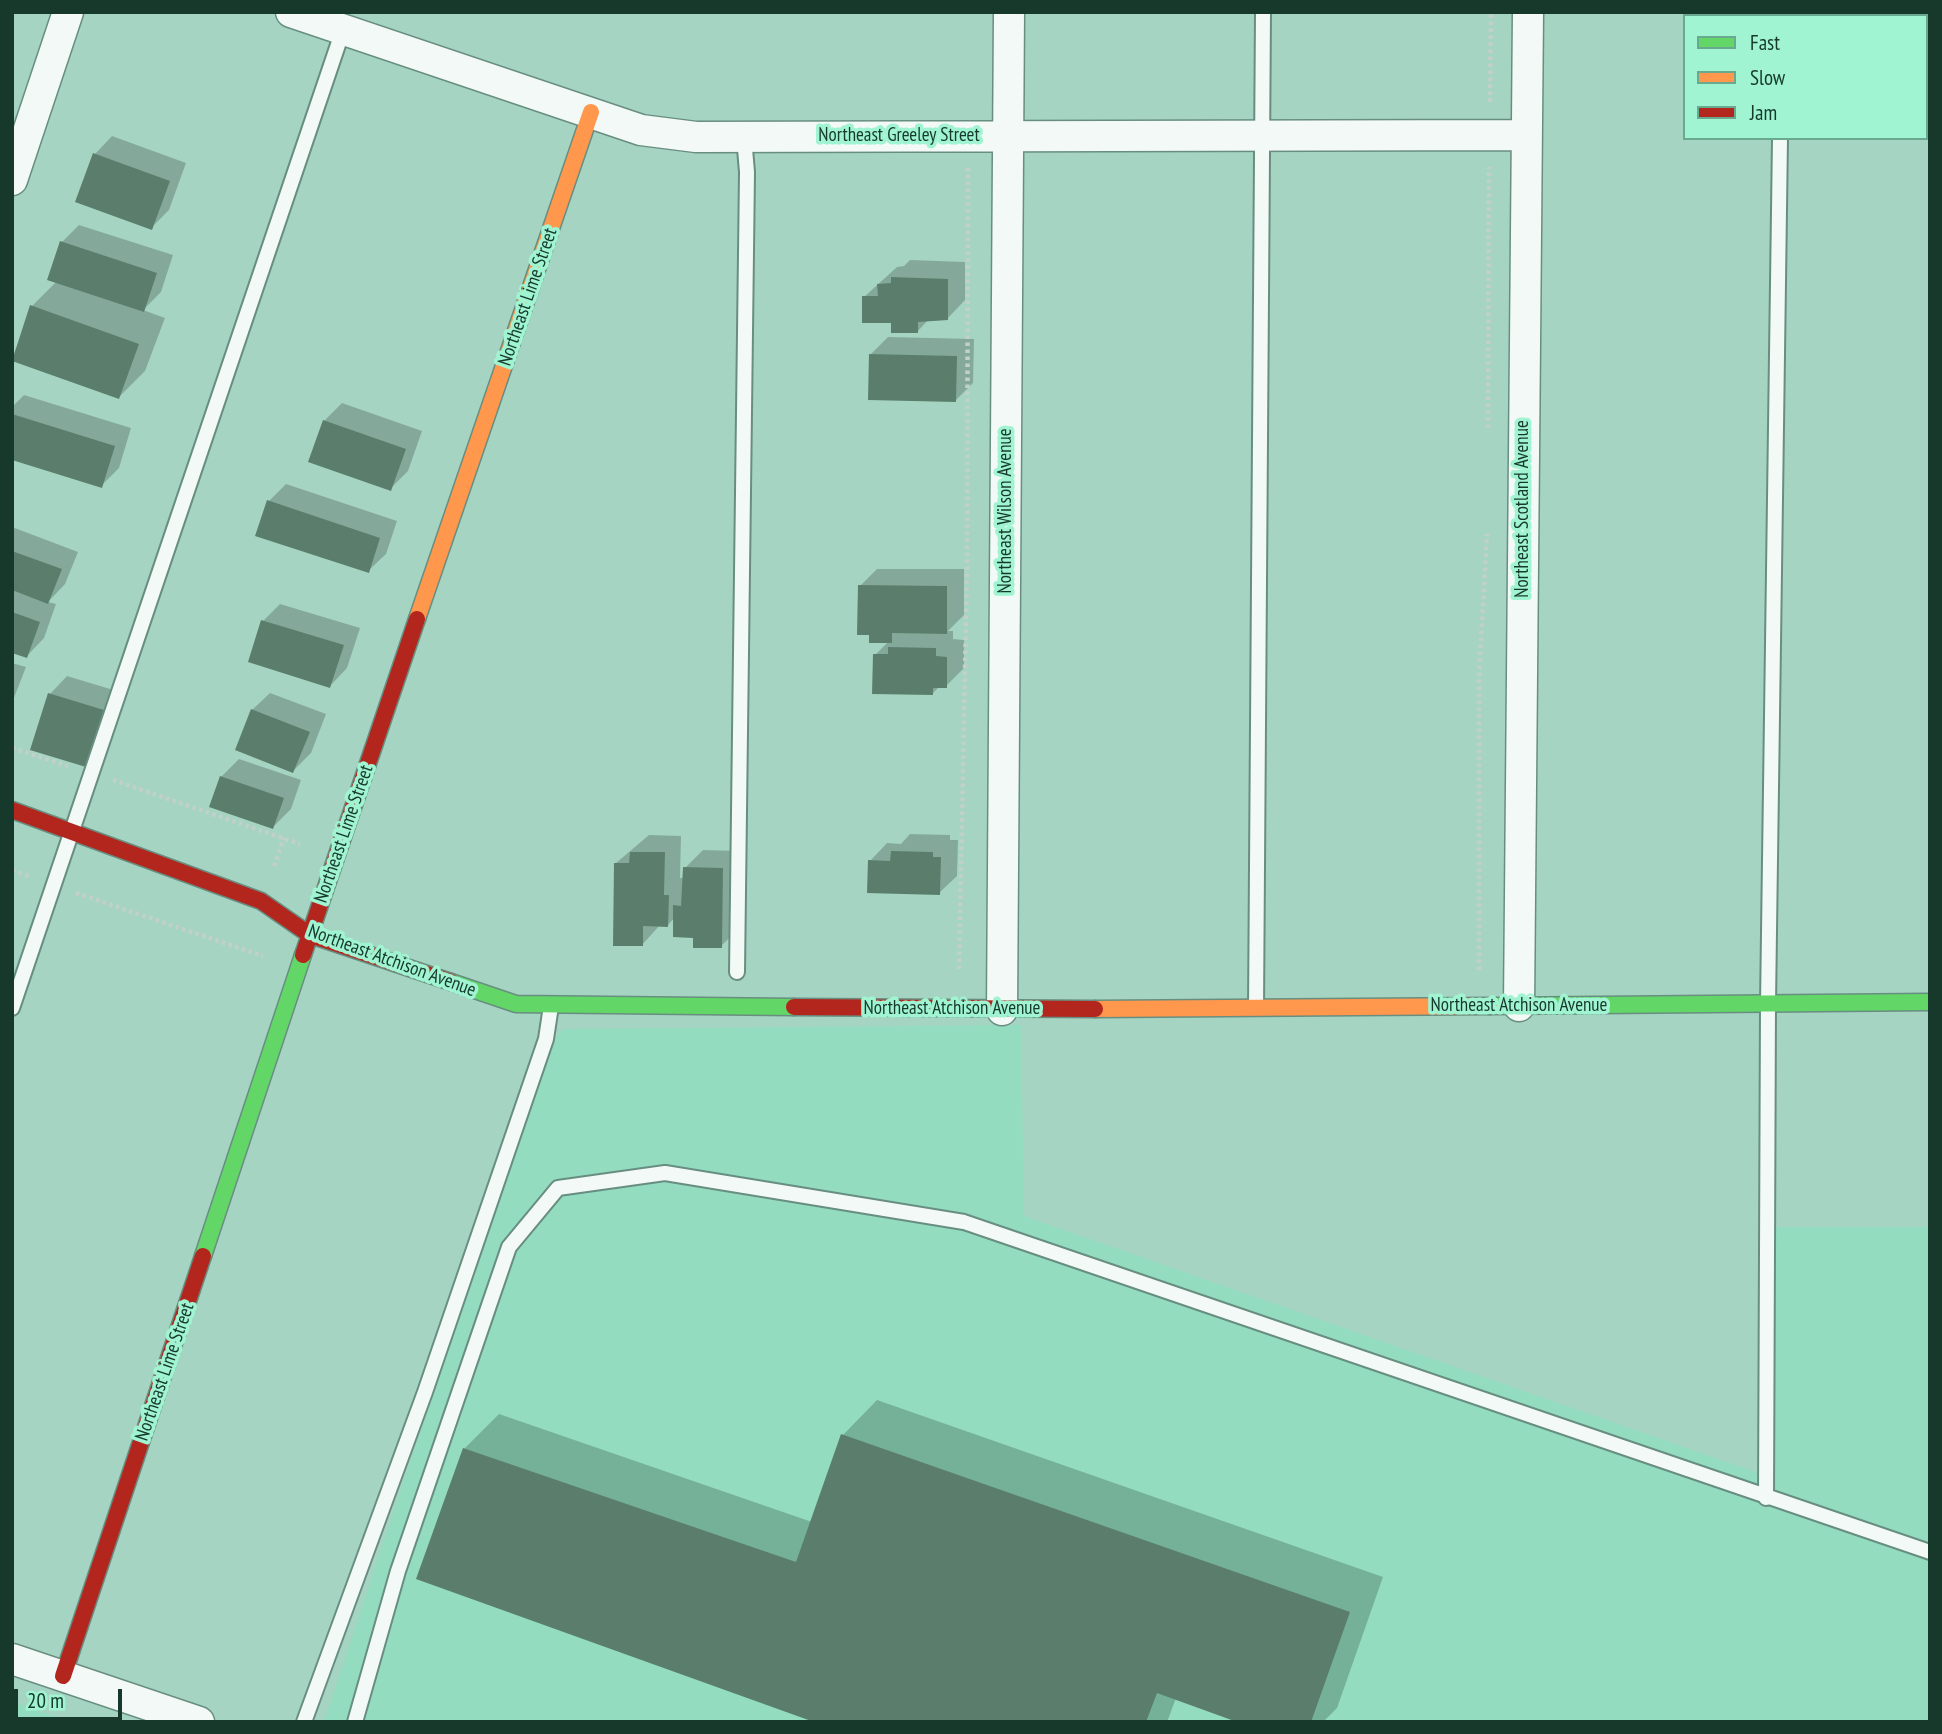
<!DOCTYPE html>
<style>
body{margin:0}
#map{position:relative;width:1942px;height:1734px;overflow:hidden;background:#a6d4c2;font-family:"PT Sans Narrow",sans-serif}
canvas{display:block}
.frame{position:absolute;inset:0;border:14px solid #16392c;pointer-events:none}
.legend{position:absolute;left:1683px;top:14px;width:245px;height:126px;box-sizing:border-box;background:#a0f4d2;border:2px solid #69a990;margin:0;padding:9px 12px;list-style:none;font-size:21px;color:#16392c}
.legend li{display:flex;align-items:center;gap:14px;height:35px}
.legend b{width:35px;border:2px solid #69a990}
.scale{position:absolute;left:14px;top:1689px;width:108px;height:32px;box-sizing:border-box;border:4px solid #16392c;border-top:0;padding-left:9px;font-size:21px;line-height:24px;white-space:nowrap;color:#16392c;-webkit-text-stroke:5px #a0f4d2;paint-order:stroke}
</style>
<div id="map">
<canvas width="1942" height="1734"></canvas>
<div class="frame"></div>
<ul class="legend">
<li><b style="height:9px;background:#63d668"></b>Fast</li>
<li><b style="height:9px;background:#ff974d"></b>Slow</li>
<li><b style="height:9px;background:#b3261e"></b>Jam</li>
</ul>
<div class="scale">20 m</div>
</div>
<script>
const ctx = document.querySelector('canvas').getContext('2d');
ctx.lineJoin = 'round';
function fill(path, color) {
  ctx.fillStyle = color;
  ctx.fill(path, 'evenodd');
}
function toPath(rows) {
  const path = new Path2D();
  for (const r of rows) {
    path.moveTo(r[0], r[1]);
    for (let i = 2; i < r.length; i += 2) path.lineTo(r[i], r[i + 1]);
  }
  return path;
}
function trace(path, color, width, dash) {
  ctx.strokeStyle = color;
  ctx.lineWidth = width;
  ctx.lineCap = dash ? 'butt' : 'round';
  ctx.setLineDash(dash || []);
  ctx.stroke(path);
}
function write(font, color, halo, rows, align = 'center') {
  ctx.font = font + ' "PT Sans Narrow",sans-serif';
  ctx.lineWidth = 7;
  ctx.setLineDash([]);
  ctx.textBaseline = 'middle';
  ctx.strokeStyle = halo;
  ctx.fillStyle = color;
  for (const [text, x, y, turn = 0] of rows) {
    ctx.save();
    ctx.translate(x, y);
    ctx.rotate((+turn || 0) * Math.PI / 180);
    ctx.textAlign = isNaN(turn) ? turn : align;
    if (halo) ctx.strokeText(text, 0, 0);
    ctx.fillText(text, 0, 0);
    ctx.restore();
  }
}
fill(toPath([
 [1021,1025,1024,1216,1761,1474,1766,1227,1930,1227,1930,1722,324,1722,547,1048,563,1029],
 [12,1702,72,1722,12,1722]
]), '#93dcbf');
fill(toPath([
 [112,136,186,163,169,210,151,228,77,201,95,154],
 [79,225,173,255,161,292,143,310,165,318,145,371,119,397,12,359,32,306,57,281,62,242],
 [910,260,965,262,965,300,948,318,929,319,918,331,893,321,864,297,897,267,904,266],
 [888,337,974,339,973,383,956,400,871,354],
 [24,395,131,428,119,468,101,486,12,458,12,407],
 [342,403,422,431,408,471,390,489,324,421],
 [286,484,397,521,386,554,368,571,269,501],
 [12,527,78,552,65,584,48,602,56,604,44,638,27,656,12,651],
 [877,569,964,569,964,615,948,631,953,631,953,639,964,640,964,668,946,686,940,686,933,693,875,655,888,642,860,586],
 [280,604,360,628,347,668,330,686,263,621],
 [12,663,26,667,12,703],
 [67,676,120,692,103,747,85,765,50,694],
 [270,693,326,714,311,753,293,771,252,710],
 [239,759,301,780,291,809,273,827,221,777],
 [910,834,950,835,950,840,958,840,957,876,939,893,870,861,887,843,901,844],
 [649,835,681,836,680,878,684,878,685,868,703,850,740,851,739,929,721,946,695,936,675,917,668,925,660,925,642,945,616,863],
 [877,1400,1383,1577,1337,1708,1323,1722,1242,1722,1176,1698,1167,1722,819,1722,464,1449,499,1414,812,1522,843,1435]
]), '#0003');
fill(toPath([
 [93,153,170,181,152,230,75,202],
 [60,241,157,273,144,312,47,280],
 [891,277,948,279,948,320,918,322,918,333,891,333,891,323,862,323,862,296,878,296,877,284,891,283],
 [30,305,139,344,119,399,12,361],
 [869,354,957,356,956,402,868,400],
 [12,414,115,446,102,488,12,460],
 [323,420,406,449,391,491,308,462],
 [267,500,380,538,369,573,255,536],
 [12,551,62,569,48,604,12,590],
 [858,585,947,586,947,634,892,633,892,643,869,643,869,635,857,635],
 [12,612,40,622,27,658,12,653],
 [261,620,344,645,330,688,248,662],
 [888,647,936,648,936,656,947,657,947,688,933,688,933,695,872,694,873,654,888,654],
 [48,693,104,710,86,767,30,750],
 [251,709,310,732,293,773,235,750],
 [220,776,284,798,273,829,209,807],
 [891,851,933,852,933,857,941,857,940,895,867,893,868,860,890,861],
 [630,852,665,852,664,895,669,895,668,927,643,926,643,946,613,946,614,863,629,863],
 [683,867,723,868,722,948,693,948,693,938,673,937,673,905,681,906],
 [841,1434,1350,1612,1311,1722,1237,1722,1157,1693,1146,1722,814,1722,416,1579,463,1448,796,1562]
]), '#5a7e6b');
const lane = toPath([
 [1782,16,1782,12],
 [737,972,747,172,744,137],
 [12,1008,343,30],
 [1256,1008,1263,12],
 [1766,1498,1768,1004,1780,138],
 [304,1722,425,1392,546,1039,551,1006],
 [355,1722,398,1571,509,1247,558,1188,665,1173,964,1222,1930,1552]
]);
const street = toPath([
 [291,12,641,130,696,137,1526,135],
 [12,180,68,12],
 [1519,1006,1528,12],
 [1002,1010,1009,12],
 [12,1659,199,1722]
]);
const fast = toPath([
 [451,982,516,1004,794,1007],
 [1490,1006,1930,1002],
 [203,1256,303,955]
]);
const slow = toPath([
 [417,619,591,112],
 [1095,1009,1490,1006]
]);
const jam = toPath([
 [12,810,261,901,310,935,451,982],
 [303,955,417,619],
 [794,1007,1095,1009],
 [63,1676,203,1256]
]);
trace(lane, '#688e81', 18);
trace(street, '#688e81', 33);
trace(fast, '#688e81', 19);
trace(slow, '#688e81', 19);
trace(jam, '#688e81', 19);
trace(toPath([
 [1490,102,1491,12],
 [1488,428,1489,167],
 [12,748,68,766],
 [113,780,300,844],
 [274,866,284,838],
 [12,870,31,877],
 [76,893,263,956],
 [959,969,967,572,968,168],
 [1479,970,1479,678,1487,534]
]), '#c1d0ca', 4.5, [3.5, 3.5]);
trace(lane, '#f2f9f6', 14);
trace(street, '#f2f9f6', 30);
trace(fast, '#63d668', 16);
trace(slow, '#ff974d', 16);
trace(jam, '#b3261e', 16);
write('19px', '#16392c', '#a0f4d2', [
 ["Northeast Greeley Street",899,136],
 ["Northeast Lime Street",528,297,-71],
 ["Northeast Scotland Avenue",1523,509,-90],
 ["Northeast Wilson Avenue",1006,511,-90],
 ["Northeast Lime Street",344,834,-71],
 ["Northeast Atchison Avenue",392,961,20],
 ["Northeast Atchison Avenue",1519,1006],
 ["Northeast Atchison Avenue",952,1009],
 ["Northeast Lime Street",165,1372,-71]
]);
</script>
